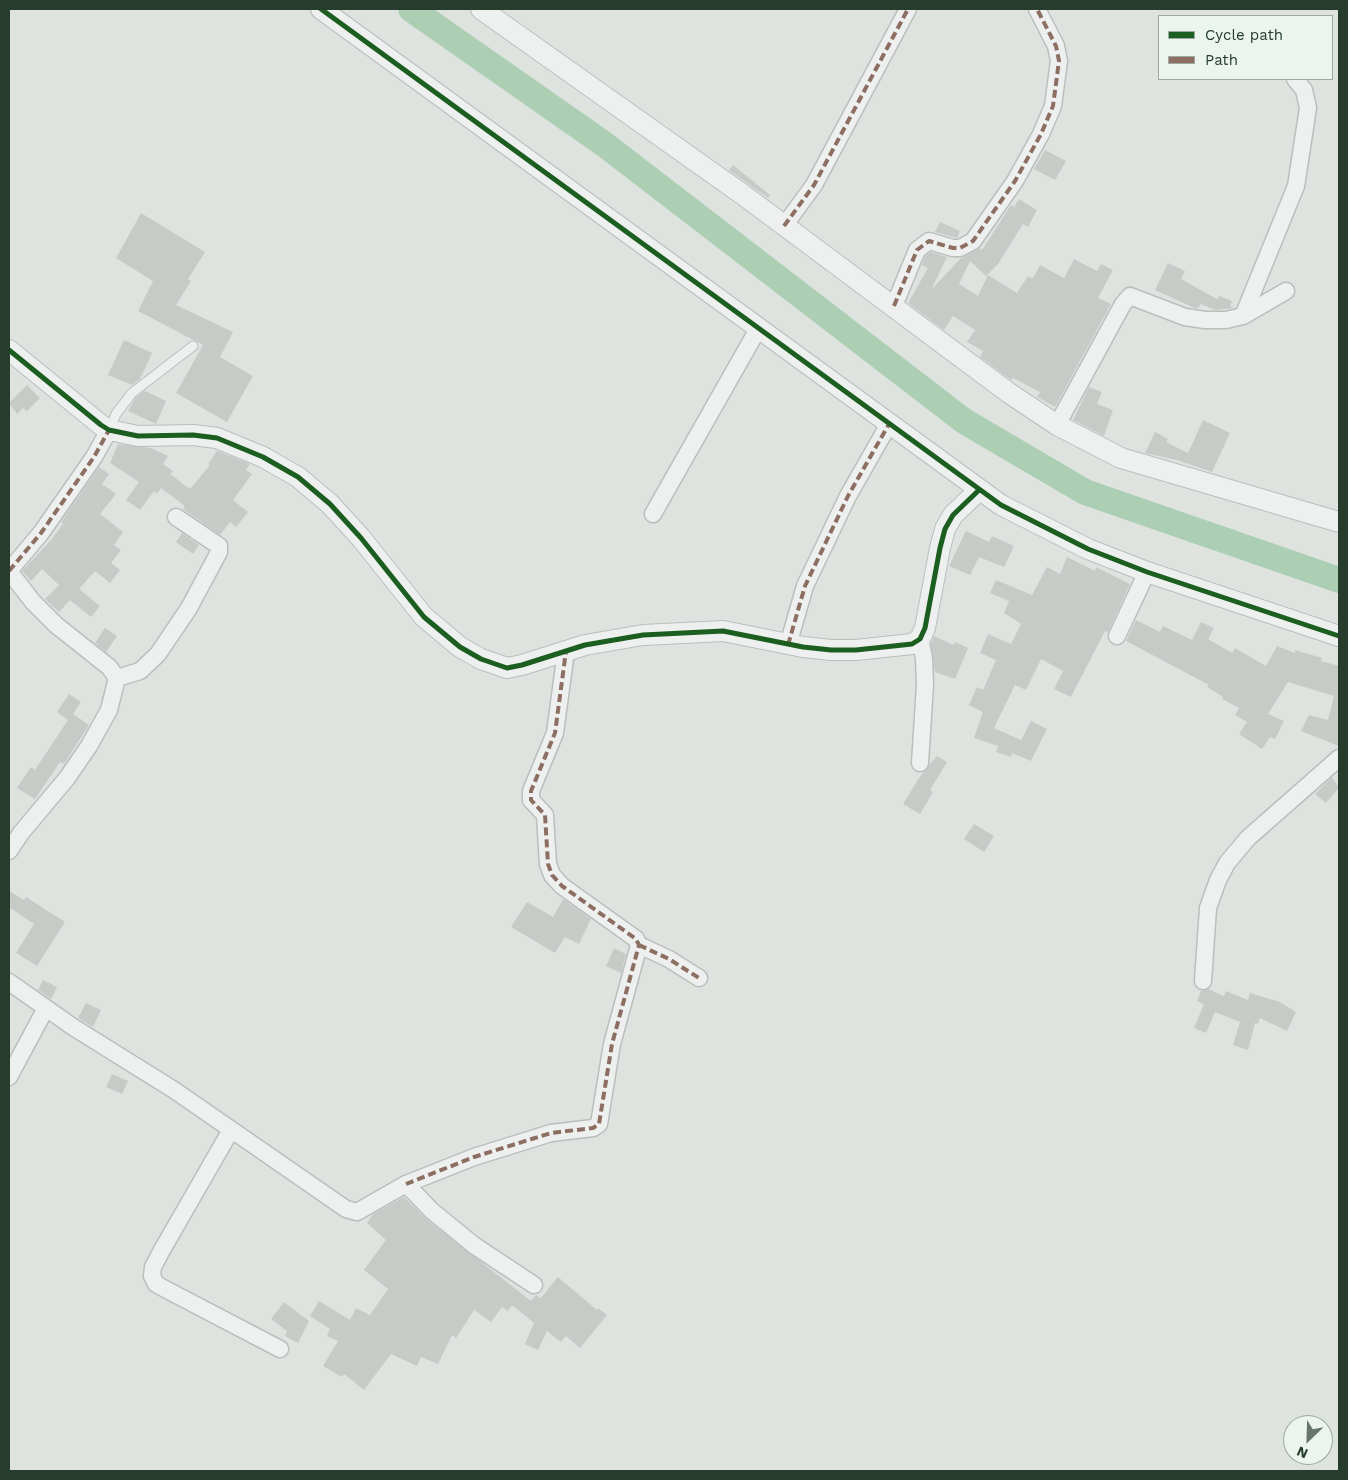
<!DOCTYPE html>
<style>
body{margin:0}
#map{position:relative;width:1348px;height:1480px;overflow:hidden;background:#dee3e0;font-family:"Work Sans",sans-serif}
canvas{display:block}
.frame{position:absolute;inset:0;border:10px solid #263c2d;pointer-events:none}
.legend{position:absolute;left:1158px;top:15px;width:175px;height:65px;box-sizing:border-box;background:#ebf4ed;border:1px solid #9caaa0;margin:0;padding:6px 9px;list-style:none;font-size:15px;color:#263c2d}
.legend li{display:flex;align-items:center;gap:10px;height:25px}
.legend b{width:25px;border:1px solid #9caaa0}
.north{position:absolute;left:1283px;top:1415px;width:50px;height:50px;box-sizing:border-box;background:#ebf4ed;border:1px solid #9caaa0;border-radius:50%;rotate:204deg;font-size:14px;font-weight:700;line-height:20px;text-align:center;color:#263c2d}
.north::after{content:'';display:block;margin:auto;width:18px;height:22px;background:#66766c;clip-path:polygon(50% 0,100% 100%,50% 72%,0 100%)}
</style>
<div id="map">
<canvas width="1348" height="1480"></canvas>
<div class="frame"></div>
<ul class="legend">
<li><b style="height:6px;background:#1b5e20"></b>Cycle path</li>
<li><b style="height:6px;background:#8d6e63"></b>Path</li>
</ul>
<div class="north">N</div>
</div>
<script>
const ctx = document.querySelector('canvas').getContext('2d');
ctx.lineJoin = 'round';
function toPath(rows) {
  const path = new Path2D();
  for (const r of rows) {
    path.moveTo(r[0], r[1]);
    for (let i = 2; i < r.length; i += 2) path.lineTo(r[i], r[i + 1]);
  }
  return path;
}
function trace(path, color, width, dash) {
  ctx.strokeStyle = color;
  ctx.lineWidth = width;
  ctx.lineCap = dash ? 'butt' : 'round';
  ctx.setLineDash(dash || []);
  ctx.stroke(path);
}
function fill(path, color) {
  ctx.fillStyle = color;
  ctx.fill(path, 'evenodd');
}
trace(toPath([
 [411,9,604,144,964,421,1085,492,1339,580]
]), '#accfb4', 26);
fill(toPath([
 [1045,150,1066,161,1055,180,1034,169],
 [733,165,770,195,768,198,729,170],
 [1019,199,1037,210,1028,227,1023,224,998,264,986,276,970,261,959,284,978,296,988,275,1017,293,1028,276,1033,278,1040,265,1064,278,1074,259,1097,271,1101,264,1113,270,1098,298,1111,304,1055,407,1037,397,1040,392,1013,378,1011,380,980,357,983,351,967,342,975,330,953,316,944,330,908,303,928,268,922,265,925,256,931,252,947,257,931,290,961,258,980,248,982,250,1011,205,1014,207],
 [141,213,205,252,188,279,191,281,176,305,233,332,220,357,253,376,227,422,176,393,203,345,138,311,153,281,116,258],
 [940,222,960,231,957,238,935,232],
 [1168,263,1185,271,1181,279,1217,299,1219,296,1232,301,1230,306,1233,308,1215,310,1201,304,1197,309,1155,290],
 [124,340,152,353,140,379,132,385,108,375],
 [27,385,40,398,27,411,23,408,17,414,9,403],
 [1089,387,1102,392,1097,404,1113,410,1104,436,1073,420],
 [145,391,166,401,156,424,128,411,136,397],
 [1203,420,1230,433,1212,472,1177,460,1145,453,1155,432,1168,439,1166,442,1188,453],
 [118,444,151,448,168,456,163,464,173,471,170,474,190,489,210,465,208,464,217,451,250,464,246,470,252,474,233,500,248,512,236,527,230,522,220,535,183,509,185,506,161,488,157,494,154,491,140,510,126,500,139,482,110,463],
 [99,467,109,474,102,484,116,494,100,514,123,532,114,545,121,550,111,563,120,570,110,583,95,571,79,589,100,606,91,617,70,600,59,612,45,599,59,585,42,569,31,581,22,571,52,539,63,524,61,522],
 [966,531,989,542,992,536,1014,546,1004,567,979,557,970,575,949,566],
 [182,533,199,545,193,554,176,542],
 [1067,557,1095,571,1096,567,1130,584,1108,632,1105,631,1071,697,1054,689,1063,671,1041,659,1026,690,1015,685,994,728,1021,740,1031,721,1047,729,1031,761,1012,753,1011,757,996,752,998,746,974,738,983,712,969,705,977,687,983,690,996,660,980,653,988,634,1011,644,1021,624,1004,613,1009,601,990,593,996,580,1032,595,1047,567,1060,574],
 [1136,620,1160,632,1163,626,1192,640,1201,622,1214,628,1208,639,1232,653,1235,648,1266,666,1277,646,1295,653,1295,650,1322,658,1321,661,1339,666,1339,746,1301,731,1309,715,1328,720,1334,696,1288,682,1268,714,1284,721,1275,739,1270,737,1262,749,1239,734,1247,722,1235,715,1239,708,1222,699,1223,697,1207,687,1209,685,1126,641],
 [105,628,117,636,106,652,95,643],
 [934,636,953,645,955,642,968,648,955,679,935,672,931,643],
 [69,694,81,702,73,714,89,725,64,764,60,762,35,799,17,788,31,767,35,770,68,720,57,712],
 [937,756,947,762,930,790,933,792,920,814,903,804,919,778],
 [1332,777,1339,788,1326,803,1315,794],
 [974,824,994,836,984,852,964,839],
 [9,891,24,900,26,897,65,922,37,966,16,953,34,924,9,907],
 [563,899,591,919,579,944,565,937,555,953,511,927,527,902,553,917],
 [614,948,626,954,621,973,606,966],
 [43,980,57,987,51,999,38,990],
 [1208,989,1224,996,1226,991,1248,1000,1250,993,1280,1002,1296,1012,1287,1031,1260,1018,1258,1024,1255,1023,1248,1050,1233,1045,1240,1022,1215,1012,1206,1033,1194,1028,1204,1004,1197,1001,1201,991],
 [86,1003,101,1010,93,1027,78,1018],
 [112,1074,128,1081,122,1094,106,1087],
 [404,1197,426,1219,531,1301,536,1295,541,1298,558,1277,597,1310,598,1308,607,1315,580,1348,566,1336,561,1342,547,1331,538,1350,525,1344,534,1323,512,1305,508,1311,502,1307,491,1322,474,1310,456,1338,452,1335,438,1364,421,1357,417,1366,391,1354,364,1390,344,1374,342,1377,323,1366,338,1341,327,1336,330,1329,310,1316,319,1301,350,1320,356,1308,370,1315,388,1289,364,1270,386,1240,367,1223,373,1214],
 [284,1302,309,1321,298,1343,285,1336,287,1331,271,1319]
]), '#c6cbc8');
const service = toPath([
 [109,430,116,414,132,393,193,346]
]);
const minor = toPath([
 [784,226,814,185,908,9],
 [894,306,917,250,929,241,953,248,960,248,973,241,1015,181,1041,134,1053,106,1059,61,1056,46,1037,9],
 [1243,316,1296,186,1308,108,1304,90,1295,79],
 [1057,425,1123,304,1130,296,1185,317,1205,320,1226,320,1243,316,1286,291],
 [653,514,758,329],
 [9,571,33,602,56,625,109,667,117,678,109,710,89,746,67,778,21,833,9,851],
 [9,571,41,533,94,457,109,430],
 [1117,636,1147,572],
 [920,639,924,658,925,685,920,763],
 [788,645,805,586,848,496,889,424],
 [117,678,140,671,158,654,189,608,219,552,219,546,176,517],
 [639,945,669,959,699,978],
 [1203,981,1208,908,1218,880,1227,863,1248,838,1339,758],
 [9,982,73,1027,174,1090,346,1209,357,1212,406,1184,432,1211,475,1246,534,1285],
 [9,1077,46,1008],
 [231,1130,162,1250,153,1267,152,1276,156,1284,167,1290,280,1349],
 [406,1184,474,1157,551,1133,593,1128,599,1124,612,1044,639,945,636,939,562,886,552,875,548,864,545,815,531,800,531,791,555,733,566,651]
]);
const tertiary = toPath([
 [321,9,1001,505,1088,549,1147,572,1339,636],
 [481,9,742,194,1009,393,1057,425,1121,458,1339,522],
 [9,350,101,425,109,430,138,436,193,435,217,438,263,457,298,477,330,504,361,538,424,617,460,647,481,659,507,668,522,665,585,645,643,635,723,631,803,647,831,650,856,650,912,644,920,639,925,628,940,548,945,529,953,515,979,490]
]);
trace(service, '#babfbc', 11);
trace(minor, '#babfbc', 19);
trace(tertiary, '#babfbc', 22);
trace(service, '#edf0ee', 9);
trace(minor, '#edf0ee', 16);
trace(tertiary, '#edf0ee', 20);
trace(toPath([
 [784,226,814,185,908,9],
 [894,306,917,250,929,241,953,248,960,248,973,241,1015,181,1041,134,1053,106,1059,61,1056,46,1037,9],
 [9,571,41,533,94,457,109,430],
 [788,645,805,586,848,496,889,424],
 [639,945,669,959,699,978],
 [406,1184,474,1157,551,1133,593,1128,599,1124,612,1044,639,945,636,939,562,886,552,875,548,864,545,815,531,800,531,791,555,733,566,651]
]), '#8d6e63', 4, [8, 4]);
trace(toPath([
 [321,9,1001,505,1088,549,1147,572,1339,636],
 [9,350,101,425,109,430,138,436,193,435,217,438,263,457,298,477,330,504,361,538,424,617,460,647,481,659,507,668,522,665,585,645,643,635,723,631,803,647,831,650,856,650,912,644,920,639,925,628,940,548,945,529,953,515,979,490]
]), '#1b5e20', 5);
</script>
